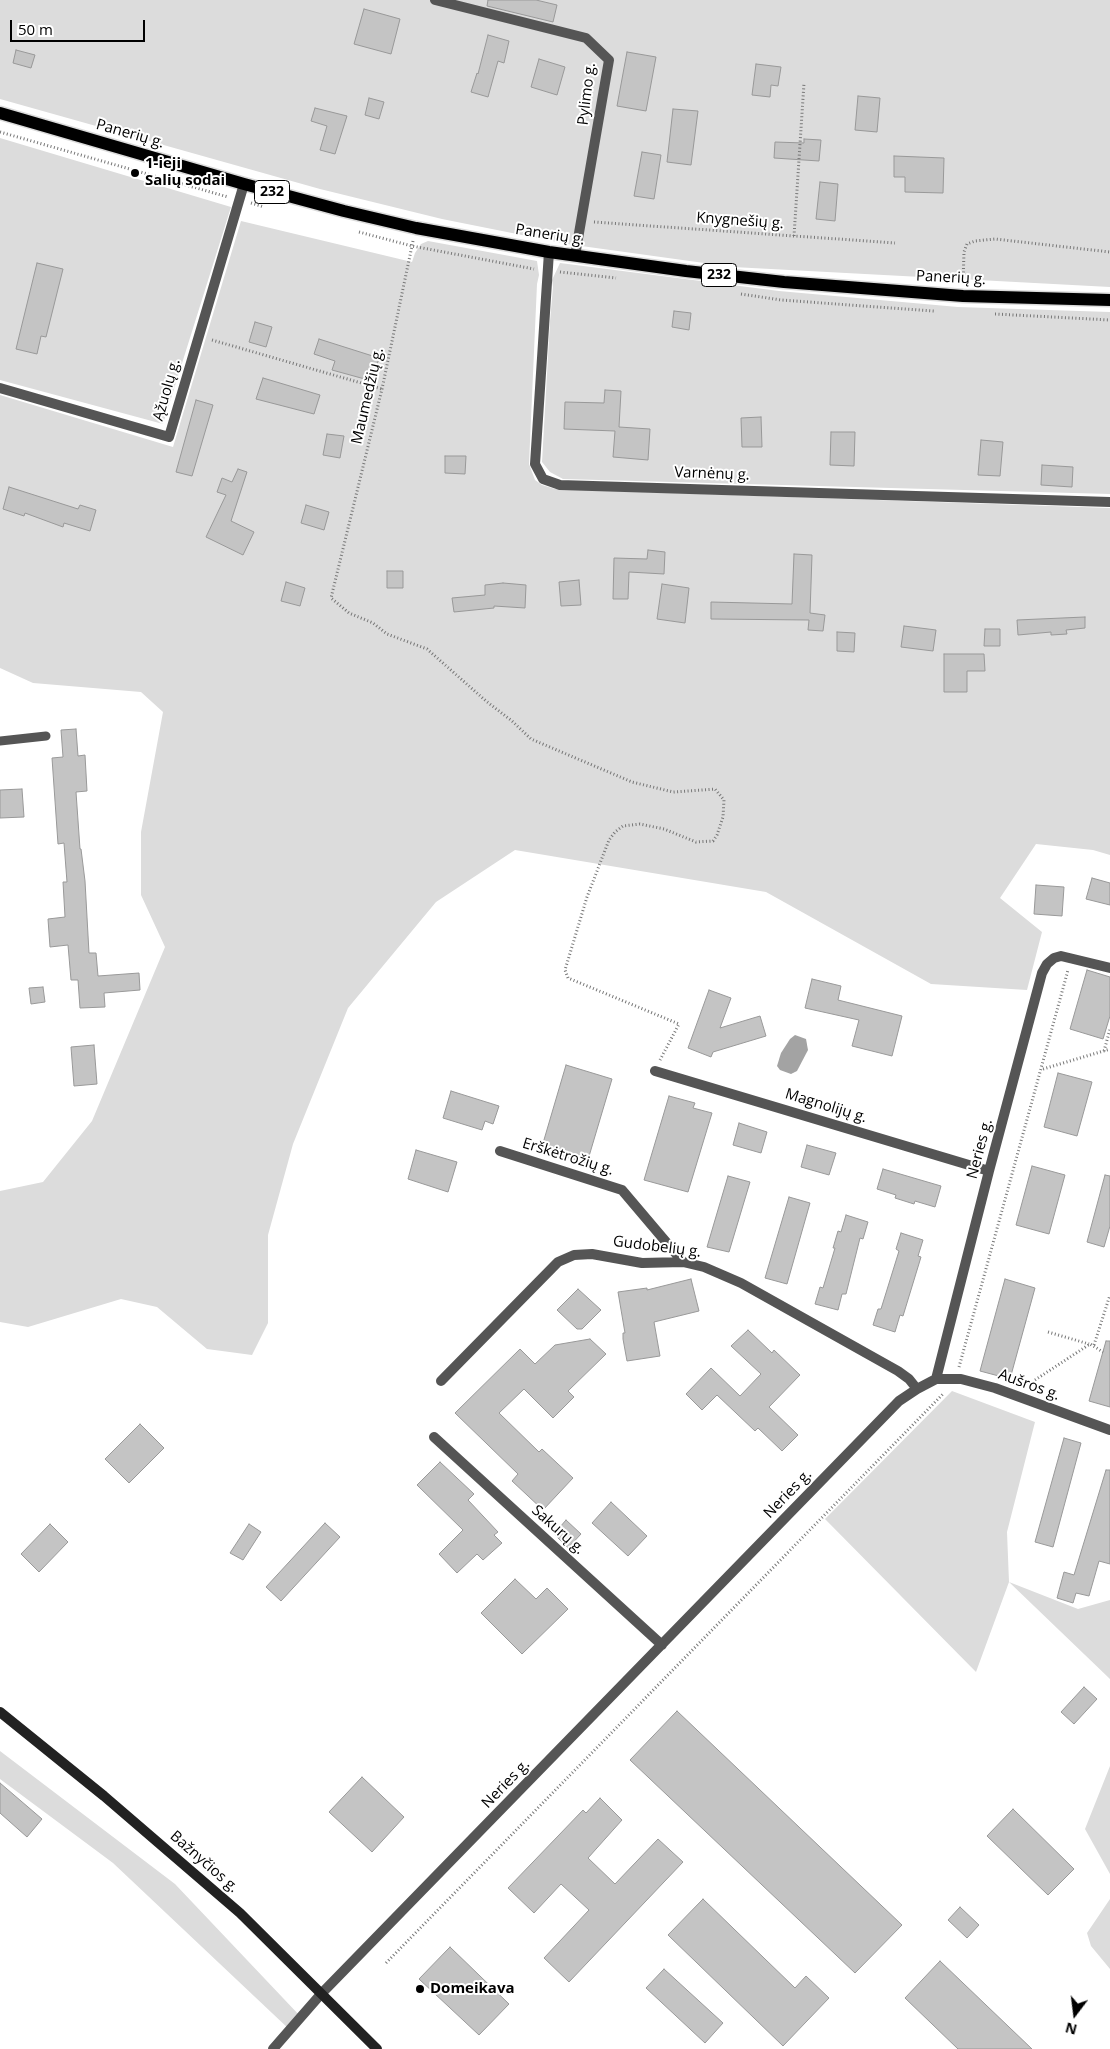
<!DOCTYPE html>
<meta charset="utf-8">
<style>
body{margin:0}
#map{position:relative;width:1110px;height:2049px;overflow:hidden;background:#fff;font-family:"Open Sans",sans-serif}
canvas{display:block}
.north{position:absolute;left:1050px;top:1989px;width:50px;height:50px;-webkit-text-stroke:4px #fff;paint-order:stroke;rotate:195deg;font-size:14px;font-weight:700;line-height:20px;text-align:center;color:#000}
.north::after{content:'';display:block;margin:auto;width:18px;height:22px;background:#000;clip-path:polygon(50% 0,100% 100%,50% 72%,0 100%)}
.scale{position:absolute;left:10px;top:20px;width:135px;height:22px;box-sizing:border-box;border:2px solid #000;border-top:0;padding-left:6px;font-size:15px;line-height:18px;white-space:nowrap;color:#000;-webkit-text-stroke:4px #fff;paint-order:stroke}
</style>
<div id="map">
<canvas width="1110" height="2049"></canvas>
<div class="north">N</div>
<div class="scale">50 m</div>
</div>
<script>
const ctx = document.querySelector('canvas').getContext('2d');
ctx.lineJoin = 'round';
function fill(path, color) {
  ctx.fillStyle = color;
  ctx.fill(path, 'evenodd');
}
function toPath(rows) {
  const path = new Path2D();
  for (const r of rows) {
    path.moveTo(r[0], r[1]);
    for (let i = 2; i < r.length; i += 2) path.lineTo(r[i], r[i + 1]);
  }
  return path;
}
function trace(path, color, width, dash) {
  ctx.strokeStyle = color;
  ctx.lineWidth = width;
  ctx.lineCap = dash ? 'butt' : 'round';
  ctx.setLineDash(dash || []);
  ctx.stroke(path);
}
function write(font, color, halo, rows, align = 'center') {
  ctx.font = font + ' "Open Sans",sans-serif';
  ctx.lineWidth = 4;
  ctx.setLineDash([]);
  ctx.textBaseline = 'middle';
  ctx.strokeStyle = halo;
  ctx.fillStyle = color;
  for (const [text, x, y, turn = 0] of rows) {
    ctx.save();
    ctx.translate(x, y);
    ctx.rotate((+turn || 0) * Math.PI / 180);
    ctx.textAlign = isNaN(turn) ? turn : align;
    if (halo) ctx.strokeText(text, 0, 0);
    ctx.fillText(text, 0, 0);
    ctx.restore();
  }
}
fill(toPath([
 [0,0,1110,0,1110,287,733,267,567,244,442,219,320,189,0,99],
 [0,138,231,207,163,424,0,380],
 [241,221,412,262,415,253,421,244,428,241,537,261,539,275,537,284,529,464,535,480,542,485,555,489,1110,508,1110,855,1093,850,1036,844,1000,898,1042,932,1027,990,931,984,766,892,515,850,436,902,348,1008,293,1144,268,1235,268,1323,252,1355,207,1349,157,1307,121,1299,28,1327,0,1322,0,1191,43,1182,92,1121,165,947,141,895,141,832,163,712,141,692,33,683,0,668,0,395,173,447],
 [560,263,779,291,958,307,1110,312,1110,494,563,479,550,472,542,462,550,321,553,287,552,280],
 [952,1391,1035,1422,1007,1532,1009,1582,1078,1609,1110,1600,1110,1679,1009,1582,976,1672,825,1519],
 [0,1751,175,1884,301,2017,290,2030,113,1863,0,1779],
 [1110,1766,1110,1874,1085,1829],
 [1110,1899,1110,1969,1091,1946,1087,1933]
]), '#dcdcdc');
fill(toPath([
 [795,1035,806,1039,808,1050,797,1071,791,1074,780,1070,777,1066,781,1053,790,1039]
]), '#a3a3a3');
const building = toPath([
 [488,0,536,0,557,5,553,22,487,6,488,0],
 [364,9,400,19,391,54,354,44,364,9],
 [488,35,509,41,504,63,498,61,488,97,471,92,477,73,478,74,488,35],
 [16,50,35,55,31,68,13,63,16,50],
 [627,52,656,57,646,111,617,106,627,52],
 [539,59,565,67,557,95,531,87,539,59],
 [756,64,781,67,778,86,771,85,770,97,752,95,756,64],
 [858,96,880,98,877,132,855,130,858,96],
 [369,98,384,102,379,119,365,115,369,98],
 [315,108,347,116,335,154,320,150,327,126,311,121,315,108],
 [673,109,698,111,691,165,667,162,673,109],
 [804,139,821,140,819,161,774,158,775,142,804,143,804,139],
 [642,152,661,155,654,199,634,196,642,152],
 [894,156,944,158,943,193,905,192,905,177,894,177,894,156],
 [820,182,838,184,835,221,816,219,820,182],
 [37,263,63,269,46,337,41,336,37,354,16,349,37,263],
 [674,311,691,313,689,330,672,327,674,311],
 [255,322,272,327,266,347,249,342,255,322],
 [319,339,379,358,372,381,332,370,335,361,314,354,319,339],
 [263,378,320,395,314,414,256,399,263,378],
 [605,390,621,391,619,427,650,429,648,460,613,457,615,431,564,429,565,402,604,403,605,390],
 [196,400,213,405,192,476,176,472,196,400],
 [761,417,762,447,742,447,741,418,761,417],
 [831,432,855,432,854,466,830,465,831,432],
 [327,434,344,436,340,458,323,455,327,434],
 [981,440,1003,442,1000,476,978,475,981,440],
 [445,456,466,456,465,474,445,473,445,456],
 [1042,465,1073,467,1072,487,1041,485,1042,465],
 [238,469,247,472,231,521,254,532,243,555,206,537,226,495,217,492,222,478,232,482,238,469],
 [9,487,78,509,80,505,96,510,90,531,64,523,63,527,25,513,24,516,3,509,9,487],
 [306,505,329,512,324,530,301,523,306,505],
 [648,550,665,552,664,574,629,572,628,599,613,599,614,558,647,559,648,550],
 [794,554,812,555,810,613,825,615,823,631,808,630,809,620,711,619,711,602,792,604,794,554],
 [387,571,403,571,403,588,387,588,387,571],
 [579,580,581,605,561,606,559,582,579,580],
 [286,582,305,588,300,606,281,601,286,582],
 [503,583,526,585,525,608,494,606,494,608,454,612,452,598,485,595,485,585,503,583],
 [662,584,689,588,685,623,657,619,662,584],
 [1085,617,1085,628,1066,630,1067,634,1051,635,1051,632,1018,635,1017,620,1085,617],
 [904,626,936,630,933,651,901,647,904,626],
 [985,629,1000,629,1000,646,984,646,985,629],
 [837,632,855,633,854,652,837,651,837,632],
 [944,654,984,654,985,671,967,671,967,692,944,692,944,654],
 [76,729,78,756,85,755,87,791,76,792,80,849,81,849,85,881,89,953,96,953,98,976,139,973,140,990,104,993,105,1007,80,1008,78,980,71,980,68,945,50,947,48,919,65,917,63,882,67,882,64,843,58,844,52,758,63,757,61,730,76,729],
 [22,789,24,817,0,818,0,790,22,789],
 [1092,878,1110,883,1110,905,1086,899,1092,878],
 [1036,885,1064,887,1062,916,1034,914,1036,885],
 [1087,970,1110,977,1110,1016,1103,1039,1070,1029,1087,970],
 [812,979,841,986,838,1000,902,1016,892,1056,852,1046,859,1020,805,1008,812,979],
 [43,987,45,1002,31,1004,29,988,43,987],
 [709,990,731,998,720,1028,760,1016,766,1036,713,1052,711,1057,688,1048,709,990],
 [94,1045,97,1084,74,1086,71,1047,94,1045],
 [566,1065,612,1079,587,1163,541,1150,566,1065],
 [1058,1073,1092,1082,1077,1136,1044,1127,1058,1073],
 [451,1091,499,1106,493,1124,485,1121,482,1130,443,1118,451,1091],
 [669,1096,695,1103,693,1108,712,1113,688,1192,644,1180,669,1096],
 [739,1123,767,1132,761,1153,733,1145,739,1123],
 [807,1145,836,1153,829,1175,801,1167,807,1145],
 [416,1150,457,1162,448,1192,408,1179,416,1150],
 [1032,1166,1065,1175,1049,1234,1016,1225,1032,1166],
 [883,1169,941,1186,935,1207,915,1201,914,1204,895,1198,896,1195,877,1189,883,1169],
 [1105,1175,1110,1176,1110,1226,1104,1247,1087,1242,1105,1175],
 [728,1176,750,1182,729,1252,707,1247,728,1176],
 [789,1197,810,1203,787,1284,765,1278,789,1197],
 [846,1215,868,1222,863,1239,860,1238,846,1294,842,1294,838,1310,815,1304,820,1287,823,1288,835,1248,833,1248,838,1231,841,1232,846,1215],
 [901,1233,923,1240,918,1256,921,1257,903,1316,900,1315,895,1332,873,1325,878,1309,881,1309,899,1251,896,1249,901,1233],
 [691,1279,699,1311,654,1322,660,1356,627,1361,623,1339,623,1333,625,1333,618,1292,647,1288,647,1290,691,1279],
 [1005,1279,1035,1288,1010,1379,980,1371,1005,1279],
 [578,1289,601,1310,582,1329,577,1329,557,1310,578,1289],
 [748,1330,772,1353,774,1350,800,1375,769,1407,798,1435,782,1451,758,1428,755,1431,717,1395,702,1410,686,1394,711,1368,740,1396,761,1374,731,1346,748,1330],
 [590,1339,606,1354,568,1391,574,1397,553,1418,524,1389,499,1413,539,1452,542,1449,573,1478,543,1510,512,1481,518,1474,455,1413,520,1349,535,1364,555,1345,590,1339],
 [1106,1341,1110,1341,1110,1407,1089,1401,1106,1341],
 [140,1424,164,1448,129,1483,105,1459,140,1424],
 [1064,1438,1081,1443,1053,1547,1035,1542,1064,1438],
 [440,1462,474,1494,468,1500,498,1532,494,1535,502,1543,483,1560,477,1554,457,1573,439,1554,463,1530,417,1485,440,1462],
 [1106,1470,1110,1470,1110,1564,1099,1561,1089,1596,1076,1593,1073,1603,1057,1598,1064,1572,1074,1575,1106,1470],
 [611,1502,647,1536,628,1556,592,1523,611,1502],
 [566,1520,581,1534,568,1548,554,1534,566,1520],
 [325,1523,340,1537,281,1601,266,1587,325,1523],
 [50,1524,68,1542,39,1572,21,1554,50,1524],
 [249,1524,261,1532,243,1560,230,1553,249,1524],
 [515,1579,536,1599,547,1588,568,1609,522,1654,481,1613,515,1579],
 [1084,1687,1097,1699,1074,1724,1061,1712,1084,1687],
 [677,1711,902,1925,855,1973,630,1760,677,1711],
 [362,1777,404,1817,372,1852,329,1812,362,1777],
 [0,1783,42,1819,27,1837,0,1813,0,1783],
 [600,1798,622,1820,588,1858,615,1884,658,1839,683,1862,569,1982,544,1958,589,1910,561,1884,534,1913,508,1888,583,1810,586,1813,600,1798],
 [1013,1809,1074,1869,1048,1895,987,1836,1013,1809],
 [703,1899,795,1988,806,1976,829,1998,783,2046,668,1935,703,1899],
 [960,1907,979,1925,967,1938,948,1920,960,1907],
 [450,1947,509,2004,479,2035,419,1979,450,1947],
 [940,1961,1032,2049,958,2049,905,1998,940,1961],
 [664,1969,723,2023,705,2043,646,1988,664,1969]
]);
fill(building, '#c4c4c4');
trace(building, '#999', 1);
const primary = toPath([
 [0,113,244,184,344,211,416,228,549,252,686,271,784,282,963,296,1110,300]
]);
trace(primary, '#dbdbdb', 15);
trace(toPath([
 [0,132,228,197],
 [251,203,264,207],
 [594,222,895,243],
 [359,232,412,246,534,269],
 [794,236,804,83],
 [413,241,382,389,331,598,349,613,373,623,387,634,427,649,486,701,512,721,531,739,632,782,673,792,715,789,724,800,723,817,717,835,713,841,696,842,664,829,640,824,623,826,615,832,609,840,587,897,565,970,568,978,679,1024,660,1060],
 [560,272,616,278],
 [963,283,964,252,967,244,975,241,995,239,1110,252],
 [741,294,781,300,934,311],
 [995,314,1110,320],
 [212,340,382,389],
 [1104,1051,1110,1029],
 [1043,1069,1110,1049],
 [1048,1332,1089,1344],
 [1094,1345,1110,1295],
 [959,1367,1068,970],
 [1035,1380,1090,1344,1103,1352],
 [386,1963,944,1393]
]), '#777', 3, [1, 2.5]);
trace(toPath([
 [0,741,46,736]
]), '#555', 9);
trace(toPath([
 [435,0,586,38,609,60,575,256],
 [549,252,535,464,543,479,560,485,1110,502],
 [0,388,169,437,244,184],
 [655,1071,989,1171],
 [500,1151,622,1190,683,1262],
 [936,1379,961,1379,995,1388,1110,1430],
 [441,1381,558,1262,574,1255,592,1254,642,1263,683,1262,704,1267,741,1283,898,1371,909,1379,917,1389],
 [434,1437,662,1645],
 [273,2049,321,1994,899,1401,917,1389,936,1379,989,1171,1042,973,1047,964,1054,958,1061,956,1110,968]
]), '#555', 10);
trace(toPath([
 [0,1712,104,1796,240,1913,377,2049]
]), '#222', 10);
trace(primary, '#000', 12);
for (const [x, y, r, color] of [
 [135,173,5,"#000"],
 [420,1989,5,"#000"]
]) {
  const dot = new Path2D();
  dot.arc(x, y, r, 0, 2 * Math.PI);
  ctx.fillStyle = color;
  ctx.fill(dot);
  trace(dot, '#fff', 2);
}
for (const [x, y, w] of [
 [272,192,35],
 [719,275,35]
]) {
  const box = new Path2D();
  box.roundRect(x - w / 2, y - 11.5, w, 23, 4);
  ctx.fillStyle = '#fff';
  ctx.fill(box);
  trace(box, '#000', 1);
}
write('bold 14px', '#000', null, [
 ["232",272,192],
 ["232",719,275]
]);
write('15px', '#000', '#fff', [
 ["Pylimo g.",587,94,-83],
 ["Panerių g.",130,134,16],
 ["Knygnešių g.",740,221,4],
 ["Panerių g.",550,235,9],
 ["Panerių g.",951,278,3],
 ["Ąžuolų g.",167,390,-74],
 ["Maumedžių g.",368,396,-77],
 ["Varnėnų g.",712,474,2],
 ["Magnolijų g.",826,1106,17],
 ["Neries g.",980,1149,-75],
 ["Erškėtrožių g.",568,1157,17],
 ["Gudobelių g.",657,1247,7],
 ["Aušros g.",1029,1385,20],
 ["Neries g.",788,1494,-46],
 ["Sakurų g.",558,1530,42],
 ["Neries g.",506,1784,-46],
 ["Bažnyčios g.",204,1862,41]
]);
write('bold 15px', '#000', '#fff', [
 ["1-ieji",145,164],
 ["Salių sodai",145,181],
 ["Domeikava",430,1989]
], 'left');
</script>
